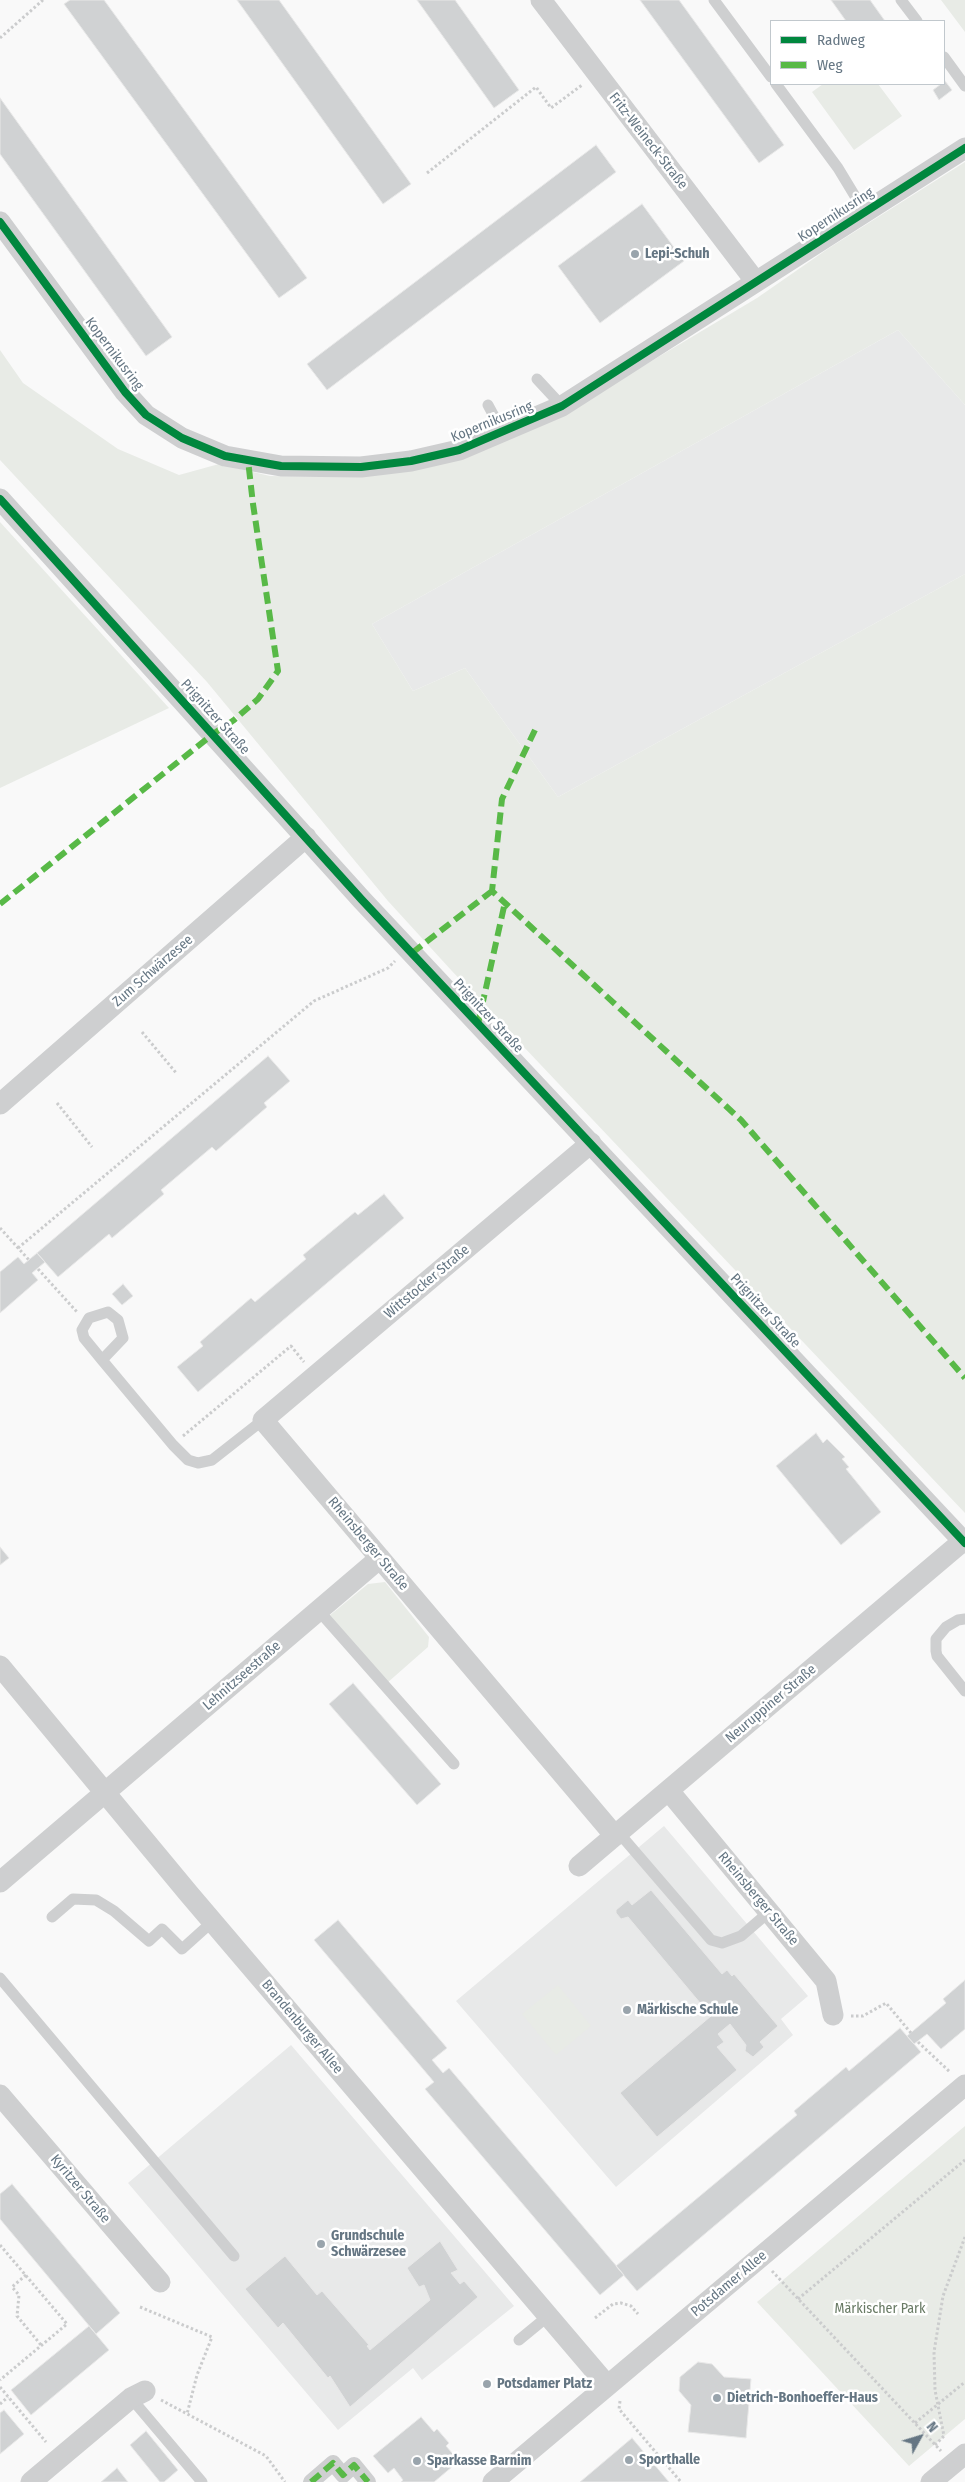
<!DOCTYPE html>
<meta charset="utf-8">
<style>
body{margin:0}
#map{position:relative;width:965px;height:2482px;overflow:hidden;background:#f9f9f9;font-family:"Fira Sans Condensed",sans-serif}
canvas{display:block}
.legend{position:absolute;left:770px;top:20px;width:175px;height:65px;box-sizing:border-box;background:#fff;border:1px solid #c1c8cd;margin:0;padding:6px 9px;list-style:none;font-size:15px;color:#657683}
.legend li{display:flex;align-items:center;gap:10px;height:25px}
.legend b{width:25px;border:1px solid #c1c8cd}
.north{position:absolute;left:895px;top:2412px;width:50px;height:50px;-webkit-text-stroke:4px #fff;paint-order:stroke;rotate:51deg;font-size:14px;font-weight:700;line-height:20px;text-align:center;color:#657683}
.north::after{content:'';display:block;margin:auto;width:18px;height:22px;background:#657683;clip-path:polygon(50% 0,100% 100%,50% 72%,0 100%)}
</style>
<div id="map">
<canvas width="965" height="2482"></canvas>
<ul class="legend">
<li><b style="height:6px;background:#00873e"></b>Radweg</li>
<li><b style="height:6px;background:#58b947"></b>Weg</li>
</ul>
<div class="north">N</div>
</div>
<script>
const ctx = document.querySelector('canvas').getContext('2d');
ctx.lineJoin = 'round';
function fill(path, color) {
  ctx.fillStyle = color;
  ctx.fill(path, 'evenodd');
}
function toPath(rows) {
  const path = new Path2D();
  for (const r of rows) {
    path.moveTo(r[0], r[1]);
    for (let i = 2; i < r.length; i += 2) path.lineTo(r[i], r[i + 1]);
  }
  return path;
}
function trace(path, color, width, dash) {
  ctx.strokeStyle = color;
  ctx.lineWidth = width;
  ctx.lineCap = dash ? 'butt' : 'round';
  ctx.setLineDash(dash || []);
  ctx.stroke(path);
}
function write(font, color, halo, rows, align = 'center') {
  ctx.font = font + ' "Fira Sans Condensed",sans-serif';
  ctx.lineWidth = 5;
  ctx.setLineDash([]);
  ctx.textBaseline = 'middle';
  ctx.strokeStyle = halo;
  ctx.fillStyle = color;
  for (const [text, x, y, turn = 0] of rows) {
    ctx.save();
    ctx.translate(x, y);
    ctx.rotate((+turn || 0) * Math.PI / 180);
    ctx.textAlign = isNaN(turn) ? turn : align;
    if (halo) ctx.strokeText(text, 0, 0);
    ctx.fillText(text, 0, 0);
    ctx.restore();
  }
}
fill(toPath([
 [898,330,965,405,965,574,558,797,465,668,413,691,372,624],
 [664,1826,808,1996,781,2019,793,2035,616,2187,456,2001],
 [291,2045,514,2306,422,2380,413,2368,338,2430,128,2183]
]), '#e8e9e9');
fill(toPath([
 [941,0,965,0,965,32],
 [823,84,878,84,902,116,854,150,812,92],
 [965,162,965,405,898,330,372,624,413,691,465,668,558,797,965,574,965,1513,451,970,388,901,207,682,0,460,0,350,23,383,118,449,179,475,219,464,270,476,342,477,422,467,618,381,757,298,829,248],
 [0,522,169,708,0,788],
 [385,1582,429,1637,428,1647,387,1683,329,1616,368,1584],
 [558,1985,591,2026,556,2055,522,2014],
 [965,2126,965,2419,909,2466,757,2302]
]), '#e8ebe6');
const building = toPath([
 [70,0,104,0,307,278,279,298,64,4,70,0],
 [237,0,279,0,411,184,383,204,237,0],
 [417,0,455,0,519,90,494,108,417,0],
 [640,0,679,0,784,145,759,163,640,0],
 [831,0,870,0,885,21,846,21,831,0],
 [945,81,952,90,939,100,933,90,945,81],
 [0,98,172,337,146,356,0,154,0,98],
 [596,145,616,172,327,390,307,364,596,145],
 [642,204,684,261,600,323,558,266,642,204],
 [268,1056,290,1081,264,1103,267,1107,216,1151,212,1147,161,1190,164,1194,112,1238,109,1234,58,1277,37,1253,268,1056],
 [384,1194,404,1218,198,1392,177,1367,203,1346,200,1342,251,1298,255,1302,306,1259,303,1255,355,1212,358,1215,384,1194],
 [37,1253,45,1262,32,1273,38,1280,0,1313,0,1272,18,1257,24,1264,37,1253],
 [123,1284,133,1296,122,1305,112,1294,123,1284],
 [816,1433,823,1443,827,1439,845,1457,842,1459,849,1467,846,1469,881,1512,841,1545,776,1466,816,1433],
 [0,1547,9,1558,0,1565,0,1547],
 [353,1683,441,1784,417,1805,329,1704,353,1683],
 [651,1890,722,1974,727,1970,732,1976,734,1974,778,2026,760,2042,764,2047,753,2057,745,2051,746,2045,730,2024,718,2034,724,2042,717,2047,737,2070,657,2137,620,2093,711,2016,628,1917,621,1919,616,1913,616,1910,628,1900,632,1905,651,1890],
 [338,1920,447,2048,432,2060,443,2073,449,2068,624,2275,600,2295,425,2089,434,2082,314,1940,338,1920],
 [965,1980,965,2029,941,2049,927,2034,914,2044,907,2036,946,2003,943,1999,965,1980],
 [900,2028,921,2052,637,2291,616,2266,797,2115,794,2111,846,2067,849,2071,900,2028],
 [12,2184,120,2313,96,2334,0,2219,0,2194,12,2184],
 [440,2241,458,2270,451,2273,460,2284,464,2281,478,2297,350,2407,330,2376,328,2378,283,2323,278,2328,245,2289,285,2256,317,2295,322,2291,369,2345,367,2346,370,2350,430,2300,424,2285,419,2287,407,2268,440,2241],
 [89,2326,109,2350,31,2415,11,2390,89,2326],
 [698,2362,712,2364,724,2377,751,2379,746,2438,688,2432,691,2405,679,2391,680,2377,698,2362],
 [4,2410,24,2434,0,2454,0,2413,4,2410],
 [421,2417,434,2432,437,2429,449,2443,446,2446,459,2461,434,2482,401,2482,403,2480,394,2468,388,2473,373,2456,421,2417],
 [146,2431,178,2470,164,2482,160,2482,130,2445,146,2431],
 [632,2438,669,2482,580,2482,632,2438],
 [117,2468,128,2482,101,2482,117,2468]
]);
fill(building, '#d0d2d3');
trace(building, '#e8e8e8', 1);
trace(toPath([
 [0,38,43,0],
 [427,173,536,87,551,108,582,85],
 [142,1032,177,1074],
 [57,1103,92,1147],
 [0,1228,29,1260],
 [18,1248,314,1001,388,968,395,961],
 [38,1269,77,1312],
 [183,1436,291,1346,304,1362],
 [851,2016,863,2016,886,2003,911,2033],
 [918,2042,950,2072],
 [0,2245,67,2324,0,2380],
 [772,2271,941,2451],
 [26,2275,12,2287,19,2295,17,2316,41,2345],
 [798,2299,965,2160],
 [140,2307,212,2337,197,2375,187,2414],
 [595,2318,613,2304,621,2303,631,2306,638,2314],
 [0,2387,46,2442],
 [161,2400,266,2456,285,2482],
 [620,2401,619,2409,681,2482],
 [0,2404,8,2397],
 [915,2423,965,2382],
 [935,2445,944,2436,935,2390,934,2352,943,2296,965,2237]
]), '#cbcccd', 3, [2.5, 2.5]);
trace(toPath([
 [714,0,771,77],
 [901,0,917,21],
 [944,57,965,86],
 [776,84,838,168,864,211],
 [537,379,562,406],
 [488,405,503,433],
 [102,1360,123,1338,118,1320,108,1312,89,1318,82,1330,84,1338,102,1360,173,1445,188,1460,198,1463,212,1460,263,1420],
 [319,1611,454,1764],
 [965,1619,958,1620,946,1627,936,1639,936,1651,937,1656,965,1691],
 [619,1833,711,1940,722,1943,741,1936,769,1912],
 [52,1917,73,1899,96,1900,114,1911,149,1941,162,1929,182,1949,212,1922],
 [0,1978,234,2256],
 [519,2340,547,2317],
 [131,2398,202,2482]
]), '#cecfd0', 11);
trace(toPath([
 [311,2482,333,2463,343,2475,354,2465,368,2482]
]), '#cecfd0', 16);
trace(toPath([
 [541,0,756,282],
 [0,222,125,392,146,415,182,438,225,456,281,466,361,467,411,461,459,450,562,406,965,148],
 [0,499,362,900,965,1543],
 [0,1104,306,837],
 [591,1143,263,1420,615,1836],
 [0,1666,189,1894,607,2385],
 [669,1791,826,1981,833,2015],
 [579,1866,963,1541],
 [0,1882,380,1558],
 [0,2095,160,2282],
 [31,2482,131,2398,145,2391],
 [493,2482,965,2085],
 [931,2482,965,2454]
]), '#cecfd0', 21);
trace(toPath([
 [535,730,502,799,492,891,741,1120,965,1378],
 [0,904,213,734,234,720,258,699,278,671,253,504,248,460],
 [412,953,492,891],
 [478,1024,505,902],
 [311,2482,333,2463,343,2475,354,2465,368,2482]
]), '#58b947', 6, [12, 6]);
trace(toPath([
 [0,222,125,392,146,415,182,438,225,456,281,466,361,467,411,461,459,450,562,406,965,148],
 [0,499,362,900,965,1543]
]), '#00873e', 8);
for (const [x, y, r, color] of [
 [635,254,5,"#99a4ac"],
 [627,2010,5,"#99a4ac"],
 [321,2244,5,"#99a4ac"],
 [487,2384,5,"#99a4ac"],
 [717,2398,5,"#99a4ac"],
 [629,2460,5,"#99a4ac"],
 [417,2461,5,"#99a4ac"]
]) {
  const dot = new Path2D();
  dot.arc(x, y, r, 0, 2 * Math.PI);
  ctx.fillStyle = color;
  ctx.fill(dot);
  trace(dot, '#fff', 2);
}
write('14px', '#657683', '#fff', [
 ["Fritz-Weineck-Straße",648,141,52],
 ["Kopernikusring",836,215,-33],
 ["Kopernikusring",114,354,53],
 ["Kopernikusring",492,422,-22],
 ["Prignitzer Straße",215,717,48],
 ["Zum Schwärzesee",153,971,-41],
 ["Prignitzer Straße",488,1016,47],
 ["Wittstocker Straße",427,1282,-40],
 ["Prignitzer Straße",765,1311,47],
 ["Rheinsberger Straße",368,1544,50],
 ["Lehnitzseestraße",242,1676,-41],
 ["Neuruppiner Straße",771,1704,-40],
 ["Rheinsberger Straße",758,1899,50],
 ["Brandenburger Allee",302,2027,50],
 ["Kyritzer Straße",80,2189,50],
 ["Potsdamer Allee",729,2284,-40]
]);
write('bold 14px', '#657683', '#fff', [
 ["Lepi-Schuh",645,254],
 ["Märkische Schule",637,2010],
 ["Grundschule",331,2236],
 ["Schwärzesee",331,2252],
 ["Potsdamer Platz",497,2384],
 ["Dietrich-Bonhoeffer-Haus",727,2398],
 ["Sporthalle",639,2460],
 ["Sparkasse Barnim",427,2461]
], 'left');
write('14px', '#687a64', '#fff', [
 ["Märkischer Park",880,2309]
]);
</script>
